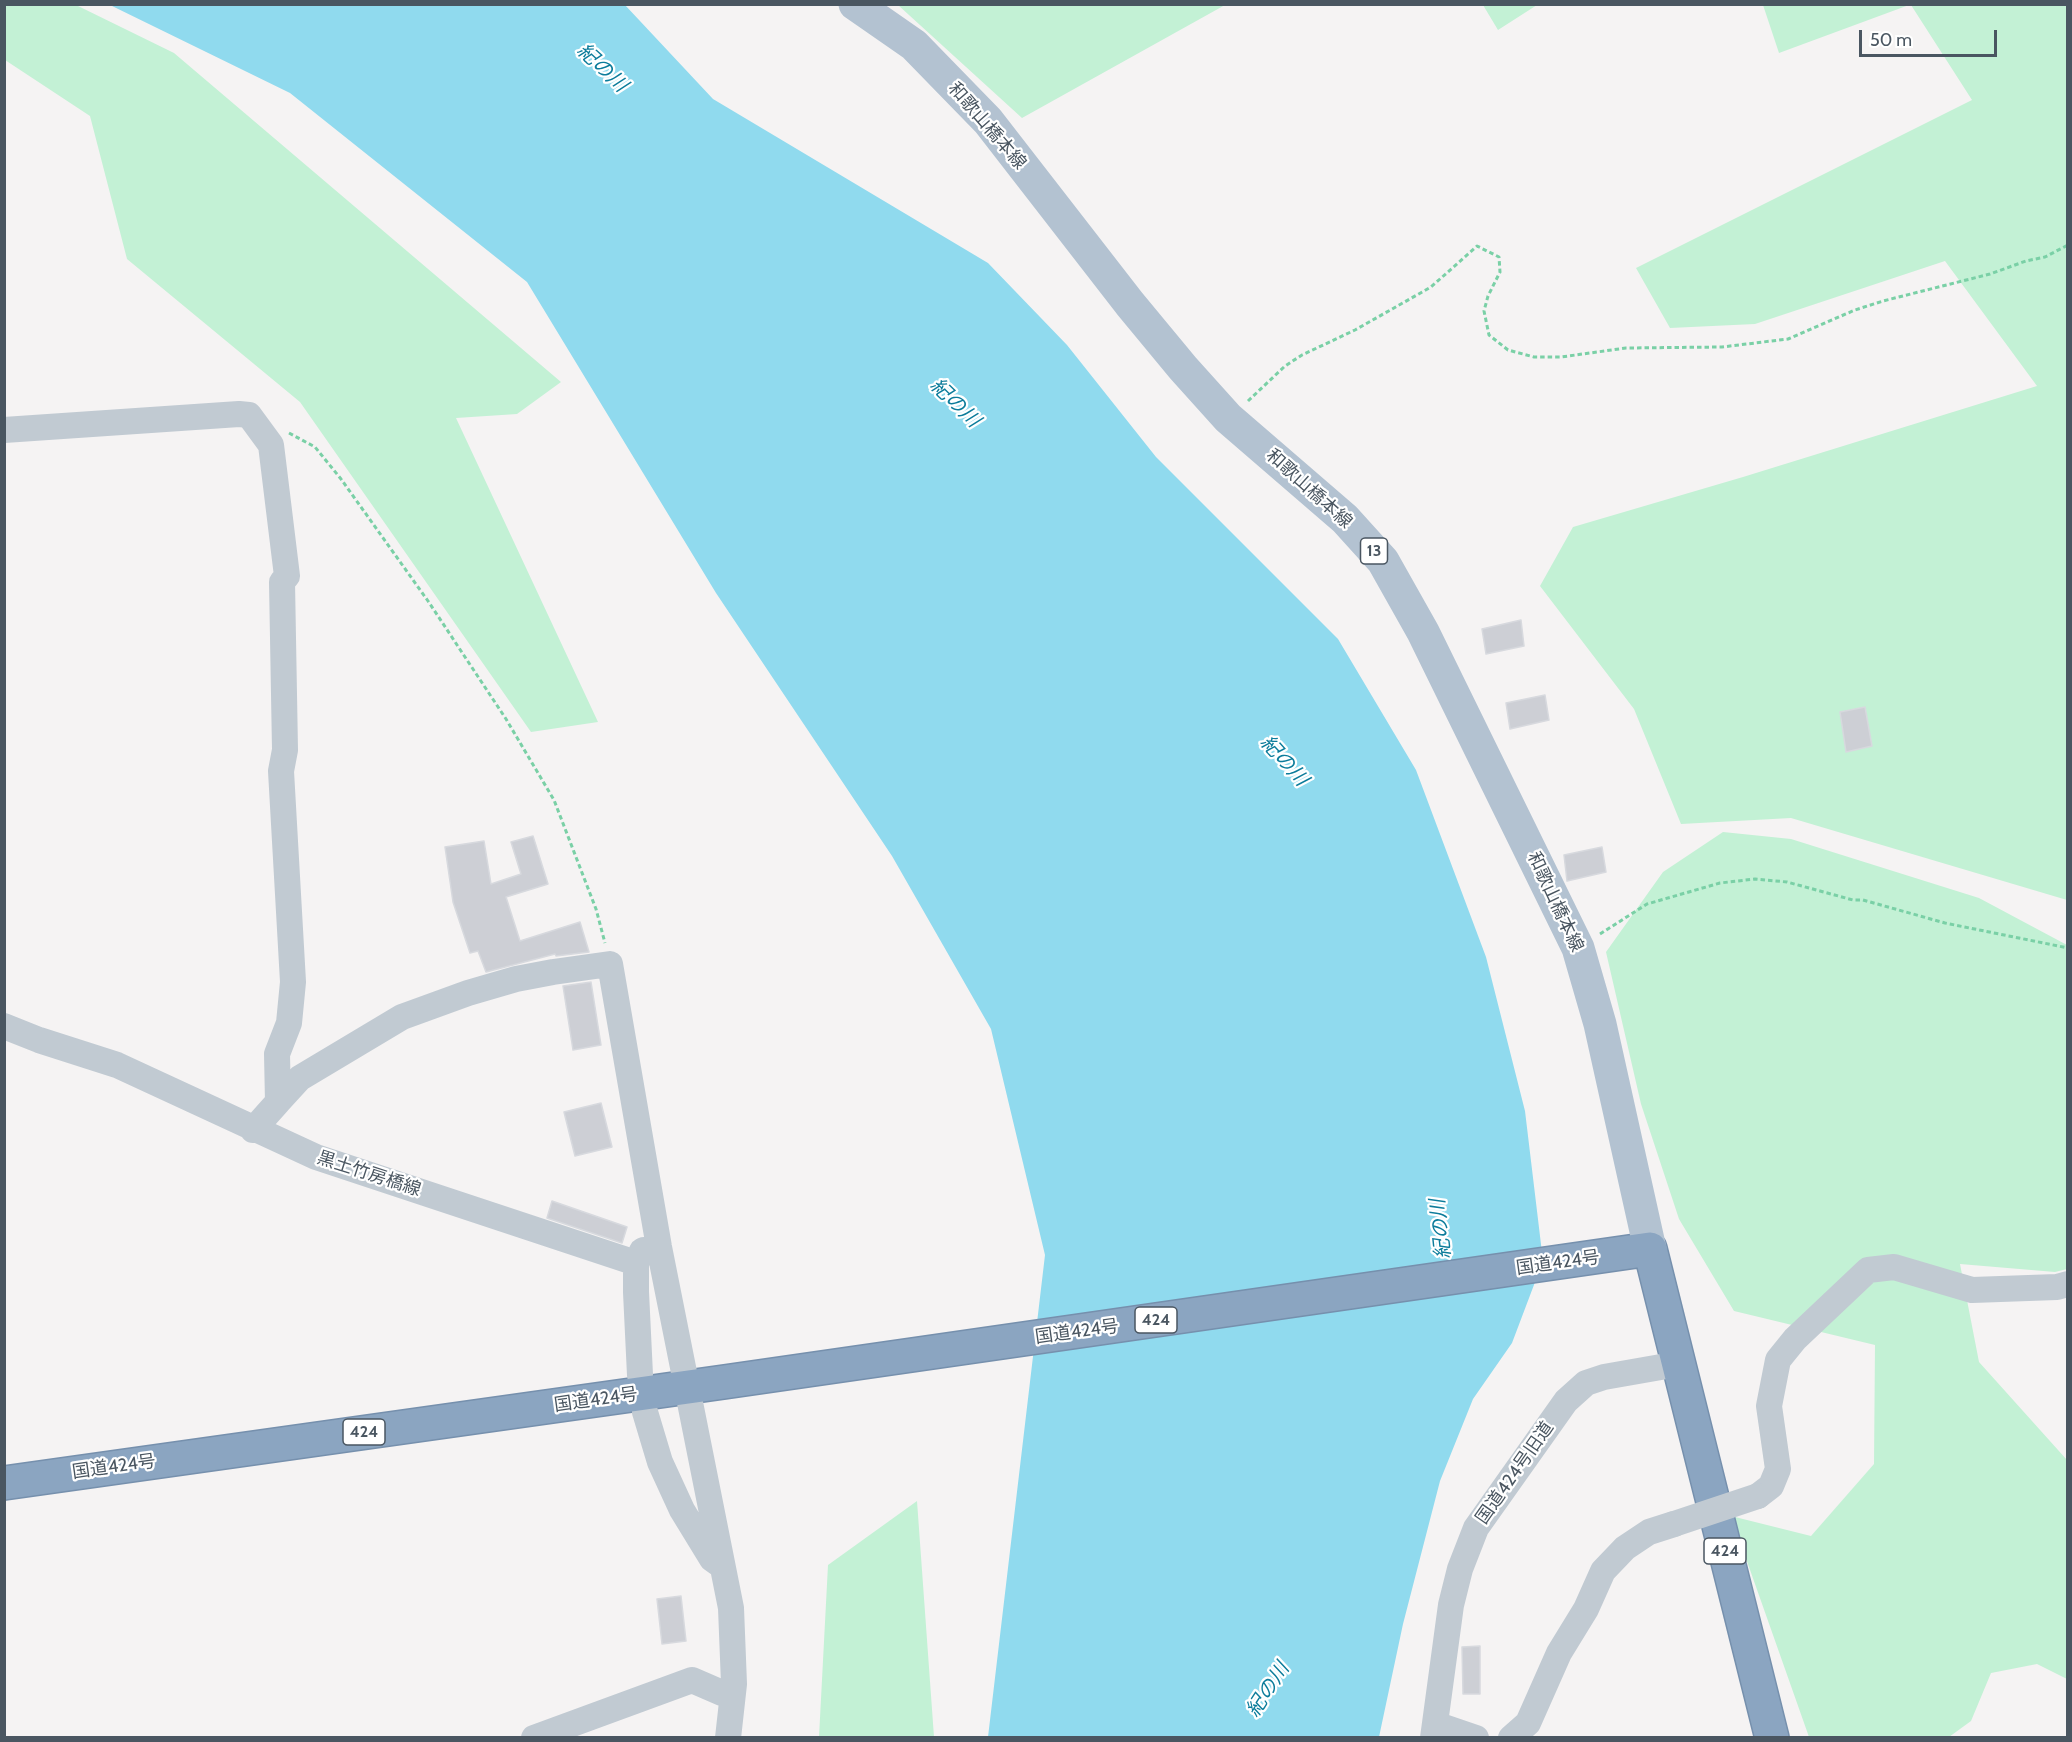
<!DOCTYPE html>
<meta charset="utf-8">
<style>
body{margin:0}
#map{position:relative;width:2072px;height:1742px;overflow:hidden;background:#f5f3f3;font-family:Cabin,sans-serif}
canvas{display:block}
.frame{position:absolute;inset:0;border:6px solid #4a5661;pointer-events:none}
.scale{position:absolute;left:1859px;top:30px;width:138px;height:27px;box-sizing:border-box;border:3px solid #4a5661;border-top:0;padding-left:8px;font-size:18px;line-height:21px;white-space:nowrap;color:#4a5661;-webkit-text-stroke:4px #fff;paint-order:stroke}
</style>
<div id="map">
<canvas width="2072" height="1742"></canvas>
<div class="frame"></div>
<div class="scale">50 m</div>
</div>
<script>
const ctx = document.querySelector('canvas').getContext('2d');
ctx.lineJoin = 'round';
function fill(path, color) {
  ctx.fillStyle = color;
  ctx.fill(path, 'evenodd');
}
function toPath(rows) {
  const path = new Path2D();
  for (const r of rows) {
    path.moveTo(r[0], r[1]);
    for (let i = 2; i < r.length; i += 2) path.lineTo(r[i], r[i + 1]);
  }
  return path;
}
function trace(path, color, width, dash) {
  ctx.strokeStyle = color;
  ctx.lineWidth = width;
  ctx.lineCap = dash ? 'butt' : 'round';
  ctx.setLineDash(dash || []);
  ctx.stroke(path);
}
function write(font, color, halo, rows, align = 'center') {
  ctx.font = font + ' Cabin,"Noto Sans JP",sans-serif';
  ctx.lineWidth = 4.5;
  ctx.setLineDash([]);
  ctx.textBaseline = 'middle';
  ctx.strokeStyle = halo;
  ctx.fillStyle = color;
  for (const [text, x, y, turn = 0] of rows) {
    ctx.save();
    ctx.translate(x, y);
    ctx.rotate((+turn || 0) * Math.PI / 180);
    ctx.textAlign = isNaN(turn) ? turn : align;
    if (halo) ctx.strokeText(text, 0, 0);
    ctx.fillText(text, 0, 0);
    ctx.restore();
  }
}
fill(toPath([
 [4,5,76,5,174,53,561,382,517,414,456,418,598,722,531,732,300,402,127,259,90,116,5,60],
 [898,5,1225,5,1022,118],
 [1483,5,1537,5,1498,30],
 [1763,5,1763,4,1909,5,1779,53],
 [1911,5,2067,5,2067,900,1791,818,1681,824,1634,709,1540,586,1573,527,1743,477,2037,386,1945,261,1755,324,1670,328,1636,268,1972,100],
 [1723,832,1791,839,1979,898,2067,945,2067,1269,2055,1272,1960,1264,1979,1362,2067,1460,2067,1679,2037,1664,1991,1673,1971,1721,1949,1737,1809,1737,1731,1516,1811,1536,1874,1464,1875,1345,1734,1311,1679,1219,1641,1104,1606,952,1663,872],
 [917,1501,934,1737,819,1737,828,1565]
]), '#c3f1d5');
fill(toPath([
 [110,5,625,5,713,99,988,263,1067,345,1156,457,1338,639,1416,770,1486,957,1525,1111,1543,1261,1512,1343,1473,1399,1440,1481,1403,1624,1379,1737,988,1737,1045,1255,991,1029,892,856,716,593,527,282,290,93]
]), '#90daee');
const building = toPath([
 [1521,620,1524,646,1486,654,1482,629,1521,620],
 [1545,695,1549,720,1510,729,1506,703,1545,695],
 [1865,707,1872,746,1846,752,1840,712,1865,707],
 [533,836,548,884,506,897,520,941,580,922,589,952,556,956,555,954,486,972,478,951,470,953,453,902,445,847,484,841,491,884,521,874,511,842,533,836],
 [1602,847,1606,872,1567,881,1564,855,1602,847],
 [591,982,601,1045,573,1050,563,986,591,982],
 [601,1103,612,1147,575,1156,564,1112,601,1103],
 [552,1201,627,1227,622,1243,547,1218,552,1201],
 [681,1596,686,1641,662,1644,657,1599,681,1596],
 [1480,1646,1480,1694,1463,1694,1462,1647,1480,1646]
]);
fill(building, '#cdcfd5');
trace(building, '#d7d9de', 1.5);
const highway = toPath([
 [4,1483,724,1382,1650,1249,1772,1738]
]);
trace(highway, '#7690ad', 36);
trace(toPath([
 [1248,401,1285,366,1302,355,1355,330,1431,287,1477,246,1499,257,1500,272,1488,296,1484,311,1489,335,1508,350,1534,357,1561,357,1626,348,1722,347,1788,339,1855,310,1883,301,1990,274,2026,261,2045,257,2068,245],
 [289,433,315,447,341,479,428,601,506,719,554,800,596,909,605,943],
 [1600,934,1647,904,1720,883,1755,879,1787,882,1853,900,1863,900,1945,923,2068,948]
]), '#7ad0a6', 3, [4.5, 3]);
trace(toPath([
 [4,430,239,414,249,415,271,445,287,576,282,582,285,750,281,771,293,982,289,1023,277,1054,278,1102,253,1130],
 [4,1026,39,1040,117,1065,316,1157,636,1263],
 [278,1102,300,1078,402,1017,468,993,516,979,553,972,610,964,659,1247,731,1608,734,1684,728,1738],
 [640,1375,636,1292,636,1263,642,1251,644,1250],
 [645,1412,660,1462,682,1510,712,1559,719,1564],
 [1758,1496,1771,1486,1778,1469,1769,1406,1778,1360,1795,1339,1868,1270,1894,1267,1972,1290,2057,1287,2068,1284],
 [1435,1724,1476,1738],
 [534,1738,692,1680,722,1693],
 [1433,1738,1451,1605,1460,1569,1476,1528,1566,1401,1586,1383,1604,1377,1678,1364],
 [1511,1738,1528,1723,1559,1653,1586,1609,1603,1571,1625,1548,1649,1532,1674,1524]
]), '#c1cad2', 26);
trace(toPath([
 [855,4,914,45,988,121,1130,304,1183,368,1228,418,1345,519,1383,561,1423,632,1578,948,1600,1024,1650,1249]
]), '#b3c2d1', 33);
trace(highway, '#8ba5c1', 33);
trace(toPath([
 [1674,1524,1758,1496]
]), '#c1cad2', 26);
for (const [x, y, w] of [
 [1374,551,27],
 [1156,1320,42],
 [364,1432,42],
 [1725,1551,42]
]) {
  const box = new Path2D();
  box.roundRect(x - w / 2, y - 13, w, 26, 4.5);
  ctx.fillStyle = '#fff';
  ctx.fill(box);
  trace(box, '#4a5661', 1.5);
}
write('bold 16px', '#4a5661', null, [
 ["13",1374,551],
 ["424",1156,1320],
 ["424",364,1432],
 ["424",1725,1551]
]);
write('18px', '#4a5661', '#fff', [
 ["和歌山橋本線",987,126,49],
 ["和歌山橋本線",1309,489,42],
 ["和歌山橋本線",1555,902,65],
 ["黒土竹房橋線",369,1174,18],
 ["国道424号",1558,1263,-8],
 ["国道424号",1077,1332,-8],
 ["国道424号",596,1400,-8],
 ["国道424号",114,1467,-8],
 ["国道424号旧道",1515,1473,-55]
]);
write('italic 20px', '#0c7c9b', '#fff', [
 ["紀の川",602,68,43],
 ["紀の川",955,403,44],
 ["紀の川",1284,761,48],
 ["紀の川",1441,1229,-96],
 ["紀の川",1268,1690,-57]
]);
</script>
